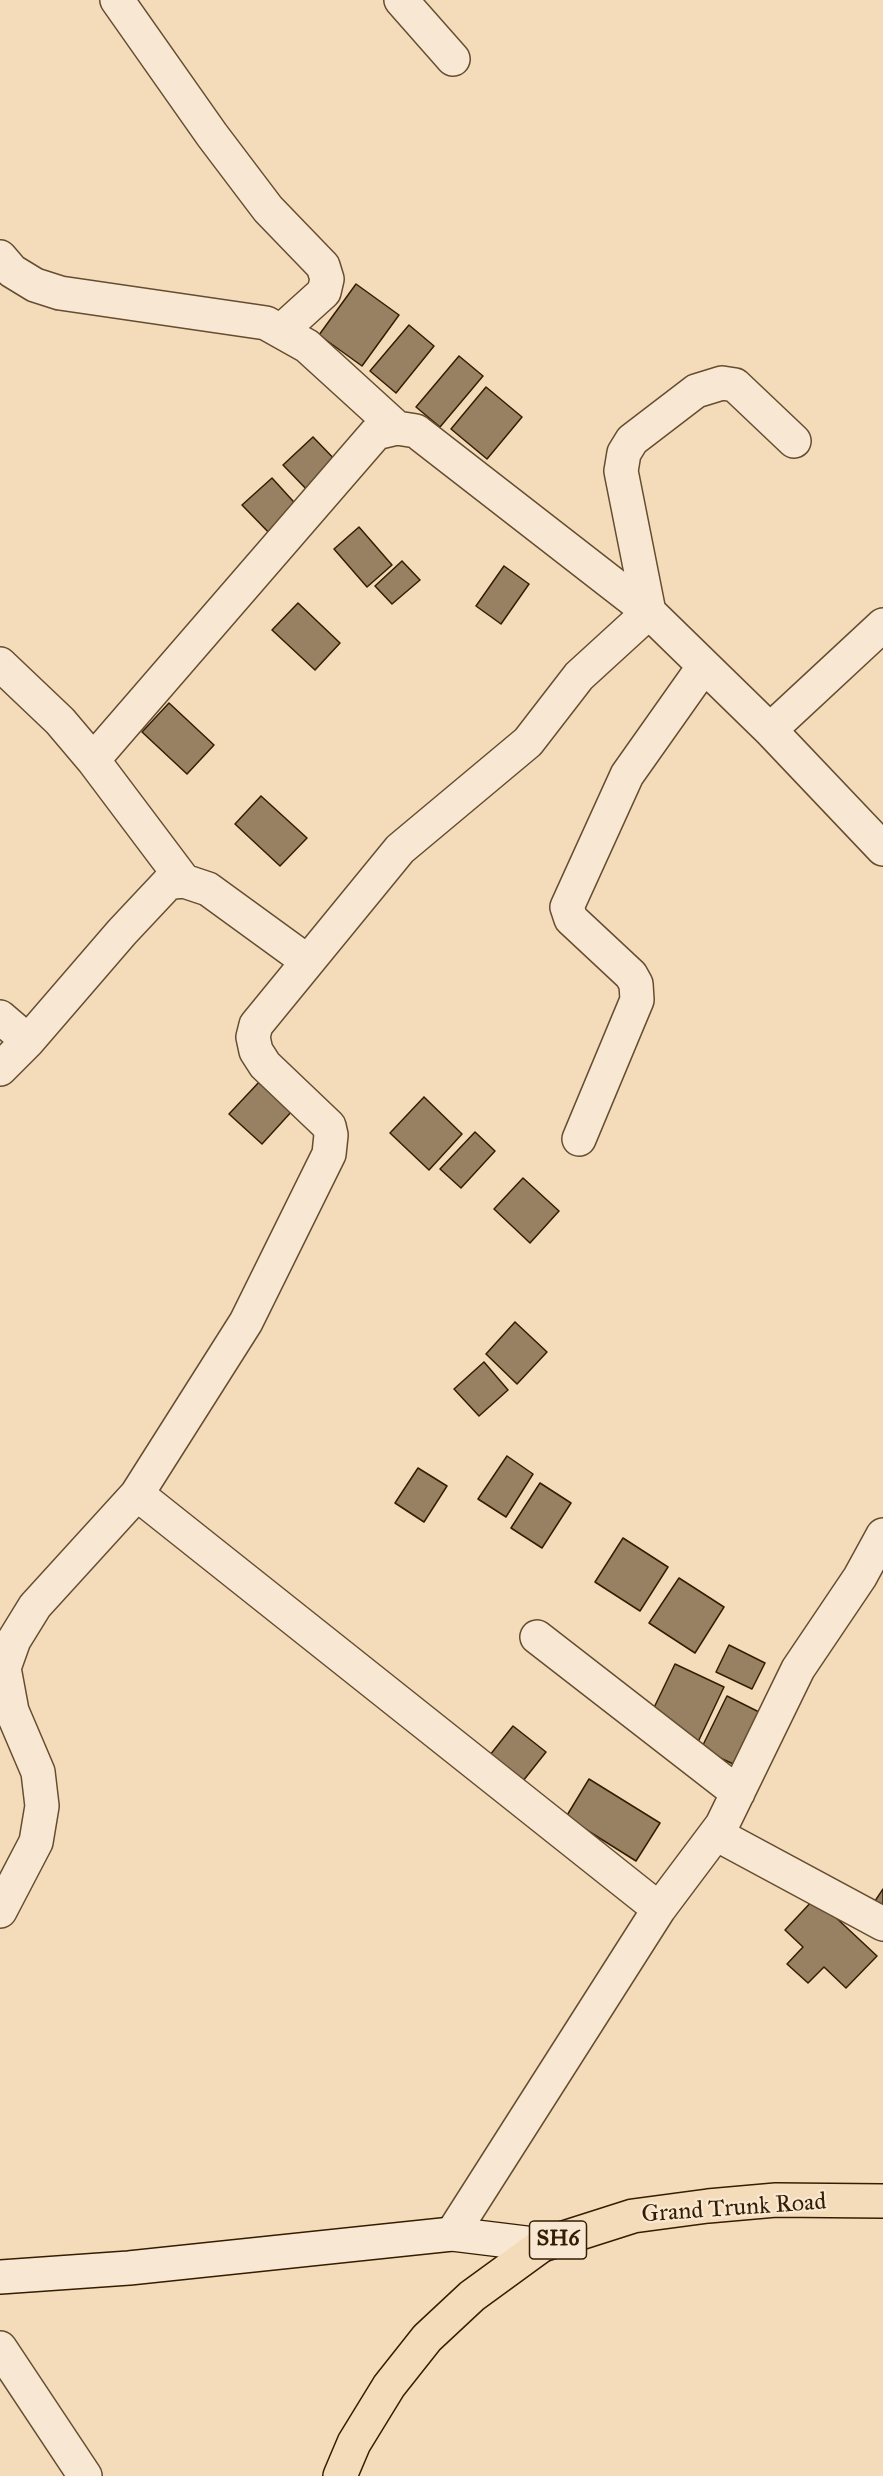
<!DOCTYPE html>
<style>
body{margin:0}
canvas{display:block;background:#f4dcbb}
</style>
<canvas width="883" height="2476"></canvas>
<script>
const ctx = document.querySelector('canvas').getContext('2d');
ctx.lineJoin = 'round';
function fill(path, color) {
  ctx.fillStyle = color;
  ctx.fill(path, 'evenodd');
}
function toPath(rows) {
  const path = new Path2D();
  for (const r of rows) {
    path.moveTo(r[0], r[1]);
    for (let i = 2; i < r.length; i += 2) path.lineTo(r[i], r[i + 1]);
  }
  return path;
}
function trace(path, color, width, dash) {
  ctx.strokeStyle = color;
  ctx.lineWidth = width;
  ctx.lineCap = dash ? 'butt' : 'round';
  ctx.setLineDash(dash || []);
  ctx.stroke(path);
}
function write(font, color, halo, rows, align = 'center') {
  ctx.font = font + ' "IM FELL Great Primer",serif';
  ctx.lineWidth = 4.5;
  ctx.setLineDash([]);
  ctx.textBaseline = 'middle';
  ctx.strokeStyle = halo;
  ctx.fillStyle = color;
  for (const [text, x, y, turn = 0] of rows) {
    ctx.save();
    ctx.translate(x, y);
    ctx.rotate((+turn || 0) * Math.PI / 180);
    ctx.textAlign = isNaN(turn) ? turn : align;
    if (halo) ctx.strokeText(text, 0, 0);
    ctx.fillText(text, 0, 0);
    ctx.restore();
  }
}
const building = toPath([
 [356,284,399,315,362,366,319,335,356,284],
 [409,325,434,346,396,393,370,371,409,325],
 [459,356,483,376,440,427,416,407,459,356],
 [486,387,522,417,487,459,451,429,486,387],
 [313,437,341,466,312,495,283,465,313,437],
 [272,478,303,512,275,539,242,505,272,478],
 [359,527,392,565,367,587,334,549,359,527],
 [402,561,420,580,392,604,375,586,402,561],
 [504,566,529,584,501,624,476,606,504,566],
 [298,603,340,643,315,670,272,630,298,603],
 [169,703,214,745,187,774,142,732,169,703],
 [261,796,307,838,280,866,235,824,261,796],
 [261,1080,293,1110,262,1144,229,1114,261,1080],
 [424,1097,462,1134,429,1170,390,1133,424,1097],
 [475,1132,495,1151,461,1188,440,1169,475,1132],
 [523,1178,559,1211,530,1243,494,1209,523,1178],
 [515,1322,547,1352,517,1384,486,1354,515,1322],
 [484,1362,508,1390,479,1416,454,1389,484,1362],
 [507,1456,533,1474,506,1517,478,1499,507,1456],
 [418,1468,447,1486,424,1522,395,1503,418,1468],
 [540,1483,571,1503,542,1548,511,1528,540,1483],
 [623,1538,668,1567,640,1611,595,1582,623,1538],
 [679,1578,724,1607,695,1653,649,1623,679,1578],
 [729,1645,765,1663,752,1689,716,1672,729,1645],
 [675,1664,724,1687,698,1742,649,1718,675,1664],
 [727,1696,769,1717,744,1769,701,1749,727,1696],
 [513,1726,546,1752,519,1786,486,1760,513,1726],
 [589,1779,660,1823,636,1861,566,1817,589,1779],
 [883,1889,883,1906,875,1901,883,1889],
 [815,1898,877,1956,846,1988,824,1967,808,1983,787,1964,803,1947,785,1930,815,1898]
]);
fill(building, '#988062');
trace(building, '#351d01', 1.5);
const street = toPath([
 [117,0,212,135,268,209,323,266,327,279,324,292,282,330],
 [401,0,453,59],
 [0,257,12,271,35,285,60,293,266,323,307,346,397,428],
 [0,664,60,721,93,760,184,881],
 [770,730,883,625],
 [93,760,376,433,397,428,416,431,649,612,770,730,883,849],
 [0,1017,28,1041],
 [0,1069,28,1041,122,932,168,883,184,881,208,889,307,961],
 [579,1139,637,1000,636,984,631,975,571,919,567,907,627,775,704,666],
 [137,1494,659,1909],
 [537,1637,738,1793],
 [716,1834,883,1924],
 [0,1911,36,1842,42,1806,38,1772,12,1711,4,1668,14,1640,35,1606,137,1494,246,1322,329,1154,331,1135,329,1126,265,1065,256,1051,253,1037,256,1025,400,849,528,742,579,676,649,612,621,471,624,453,632,440,696,391,722,383,735,385,794,441],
 [452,2234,659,1909,722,1825,798,1669,860,1577,883,1535],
 [0,2348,85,2476]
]);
const secondary = toPath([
 [0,2277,129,2268,452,2234,542,2245]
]);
const primary = toPath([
 [340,2476,354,2443,389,2386,427,2338,472,2296,542,2245,633,2216,708,2206,776,2200,883,2201]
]);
trace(street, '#654d30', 36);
trace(secondary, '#351d01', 36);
trace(primary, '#351d01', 36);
trace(street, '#f8e8d3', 33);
trace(secondary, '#f8e8d3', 33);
trace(primary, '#f4dcbb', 33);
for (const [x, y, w] of [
 [558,2240,57]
]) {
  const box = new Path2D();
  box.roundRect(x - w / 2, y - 19, w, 38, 4.5);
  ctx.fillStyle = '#f8e8d3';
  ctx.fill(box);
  trace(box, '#351d01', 1.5);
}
write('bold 22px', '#351d01', null, [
 ["SH6",558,2240]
]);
write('24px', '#351d01', '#f8e8d3', [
 ["Grand Trunk Road",734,2209,-4]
]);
</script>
